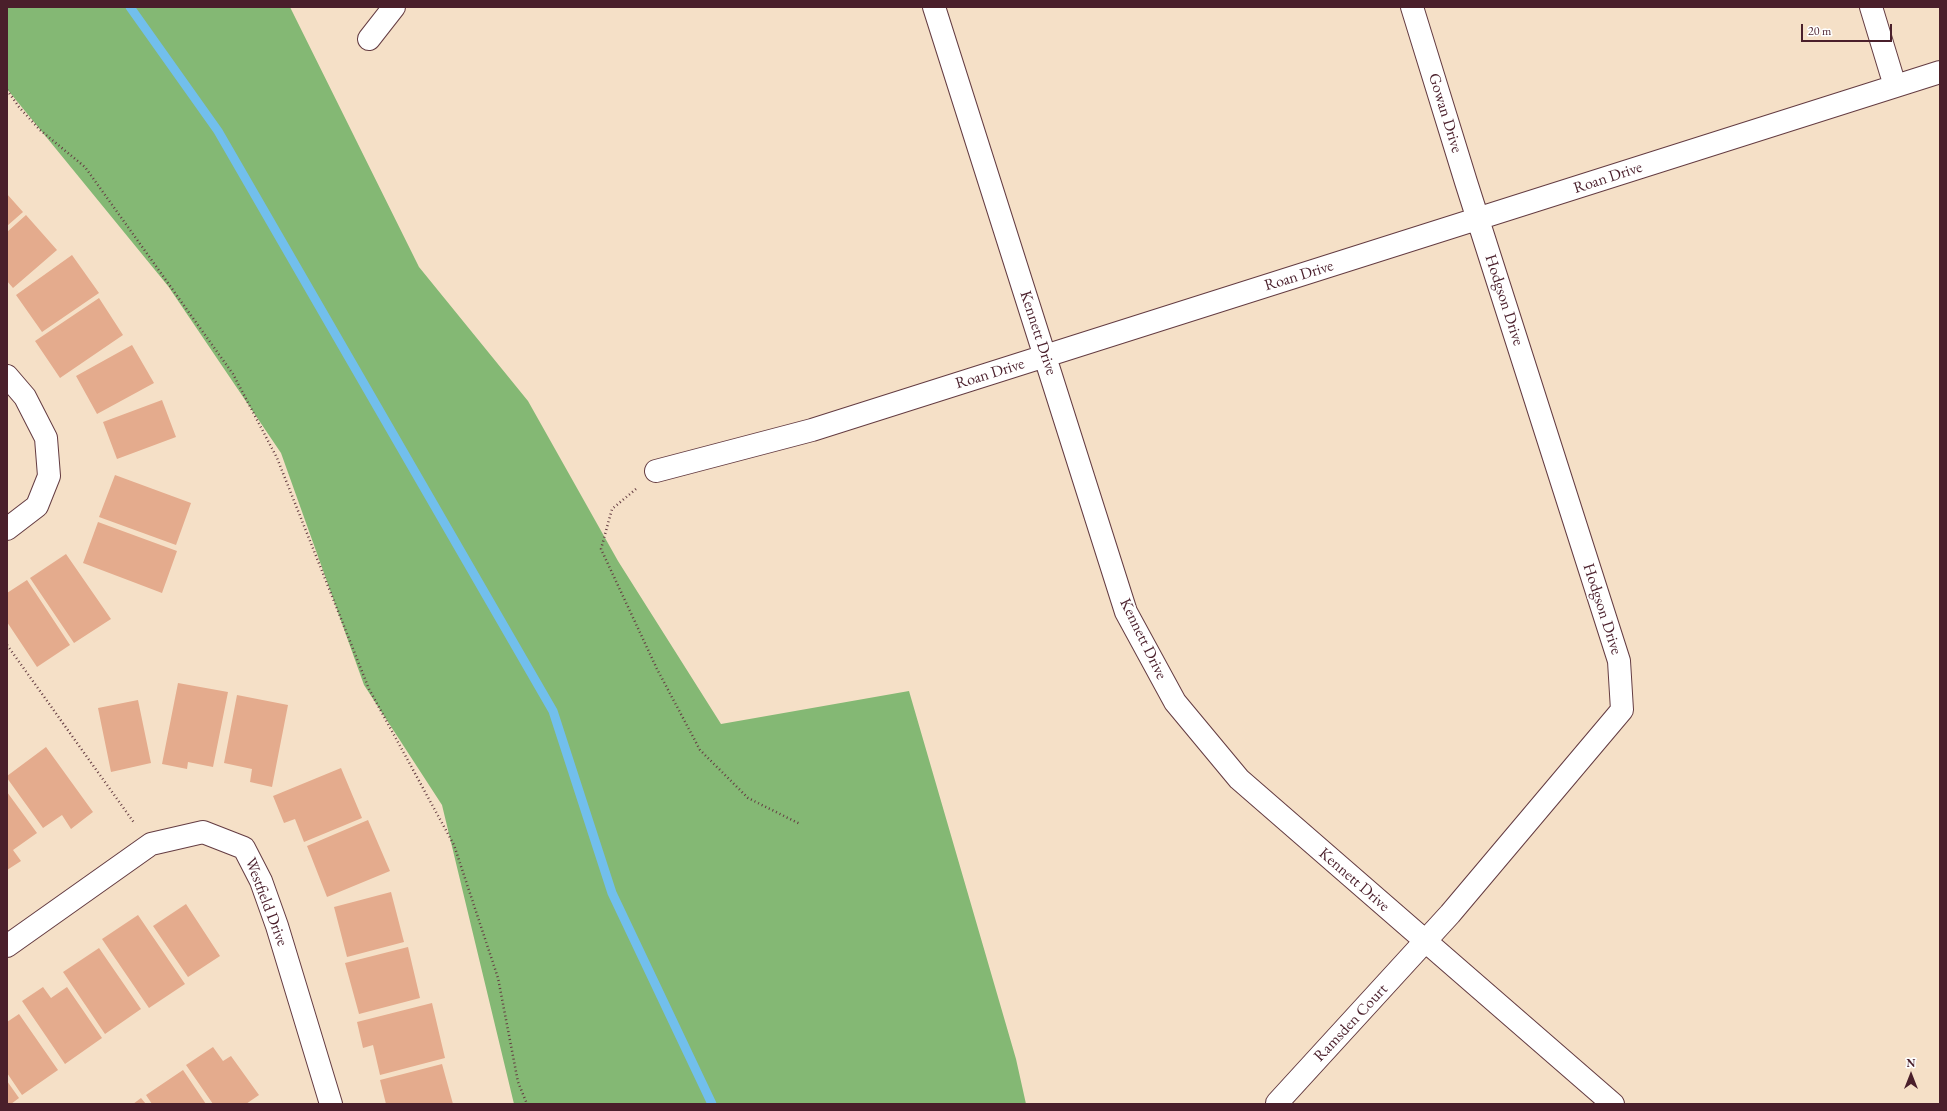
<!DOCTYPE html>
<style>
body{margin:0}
#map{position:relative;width:1947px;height:1111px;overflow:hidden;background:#f5e0c7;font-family:"EB Garamond",serif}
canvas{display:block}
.frame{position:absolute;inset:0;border:8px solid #4a1f2b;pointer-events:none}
.north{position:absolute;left:1891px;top:1055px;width:40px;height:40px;-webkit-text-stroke:3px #fff;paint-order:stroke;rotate:0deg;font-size:11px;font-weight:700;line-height:16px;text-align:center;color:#4a1f2b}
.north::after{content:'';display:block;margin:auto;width:14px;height:18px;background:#4a1f2b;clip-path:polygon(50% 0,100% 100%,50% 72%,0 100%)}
.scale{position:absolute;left:1801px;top:24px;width:91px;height:18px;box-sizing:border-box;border:2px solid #4a1f2b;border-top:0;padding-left:5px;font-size:12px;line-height:14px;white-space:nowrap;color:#4a1f2b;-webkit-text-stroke:3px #fff;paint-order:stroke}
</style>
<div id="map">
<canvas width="1947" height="1111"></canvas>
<div class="frame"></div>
<div class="north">N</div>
<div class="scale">20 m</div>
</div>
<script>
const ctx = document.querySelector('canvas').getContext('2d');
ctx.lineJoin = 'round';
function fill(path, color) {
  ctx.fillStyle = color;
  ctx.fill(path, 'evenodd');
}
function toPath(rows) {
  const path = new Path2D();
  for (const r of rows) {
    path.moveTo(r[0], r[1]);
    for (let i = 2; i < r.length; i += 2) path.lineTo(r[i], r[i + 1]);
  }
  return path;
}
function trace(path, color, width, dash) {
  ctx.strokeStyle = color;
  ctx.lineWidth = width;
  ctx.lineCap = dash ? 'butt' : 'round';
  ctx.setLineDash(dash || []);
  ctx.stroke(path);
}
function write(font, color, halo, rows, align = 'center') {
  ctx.font = font + ' "EB Garamond",serif';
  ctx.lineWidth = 3.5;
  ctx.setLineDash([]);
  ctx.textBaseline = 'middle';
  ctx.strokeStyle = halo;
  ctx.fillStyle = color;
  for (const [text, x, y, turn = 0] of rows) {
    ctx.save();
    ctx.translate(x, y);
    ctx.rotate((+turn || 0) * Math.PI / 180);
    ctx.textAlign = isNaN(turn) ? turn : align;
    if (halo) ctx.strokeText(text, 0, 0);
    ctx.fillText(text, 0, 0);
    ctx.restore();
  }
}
fill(toPath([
 [7,7,290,7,419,267,528,401,618,561,721,724,909,691,1016,1059,1026,1104,514,1104,442,805,364,685,281,453,168,286,7,89]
]), '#84b874');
trace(toPath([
 [130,7,218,131,553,711,612,893,712,1104]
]), '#72bfec', 9);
fill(toPath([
 [7,194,23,212,7,226],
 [26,215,57,250,13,288,7,281,7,232],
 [72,255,99,293,42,332,16,295],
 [99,298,123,335,60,378,35,341],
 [132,345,154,383,97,414,76,376],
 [162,400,176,437,117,459,103,422],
 [115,475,191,503,176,545,99,517],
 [98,522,177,551,162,593,83,563],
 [66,554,111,619,74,643,30,578],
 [27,580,70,645,37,667,7,622,7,593],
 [178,683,228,692,213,767,188,762,187,769,162,764],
 [237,695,288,705,272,787,250,782,252,769,224,763],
 [138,700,151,763,111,772,98,708],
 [46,747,93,812,71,829,62,815,43,828,7,778,7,776],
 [341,768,362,818,304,842,295,819,284,823,273,796],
 [7,792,37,833,13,850,21,861,7,870],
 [368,820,390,871,327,897,307,846],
 [391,892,404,942,347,957,334,907],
 [186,904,220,956,188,977,153,926],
 [138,915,185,984,149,1008,102,939],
 [408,947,420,998,359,1014,345,963],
 [99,948,141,1009,105,1034,63,972],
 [43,987,51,998,67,987,102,1038,65,1064,22,1001],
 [432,1003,445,1058,380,1075,373,1045,363,1048,357,1022],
 [19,1014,58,1070,22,1095,7,1073,7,1022],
 [213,1047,223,1061,231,1056,259,1095,246,1104,213,1104,186,1065],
 [442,1064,453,1104,386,1104,380,1080],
 [183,1070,206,1104,152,1104,146,1095],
 [7,1081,19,1098,11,1104,7,1104],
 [141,1098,146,1104,133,1104]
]), '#e4ab8d');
const street = toPath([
 [934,7,1126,612,1175,702,1239,779,1613,1104],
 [1871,7,1895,86],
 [369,39,394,7],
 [7,376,25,397,46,438,49,476,37,506,7,529],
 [656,471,812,430,1940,72],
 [7,946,151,844,203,832,244,848,261,881,277,926,331,1104],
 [1277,1103,1450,914,1622,710,1619,661,1466,182,1412,7]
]);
trace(street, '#643c42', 24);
trace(toPath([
 [7,90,19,107,40,130,85,167,233,374,277,458,369,689,454,845,498,978,518,1082,527,1104],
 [636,489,612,509,601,549,657,669,700,750,748,798,800,824],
 [7,645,135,824]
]), '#643c42', 2.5, [1, 3]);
trace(street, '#fff', 22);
write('16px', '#4a1f2b', '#fff', [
 ["Gowan Drive",1445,113,73],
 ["Roan Drive",1608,178,-18],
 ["Roan Drive",1299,276,-17],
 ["Hodgson Drive",1504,300,72],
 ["Kennett Drive",1038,333,72],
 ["Roan Drive",990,374,-17],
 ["Hodgson Drive",1602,609,72],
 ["Kennett Drive",1143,639,64],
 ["Kennett Drive",1354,880,41],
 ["Westfield Drive",266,902,69],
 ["Ramsden Court",1351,1023,-47]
]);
</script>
